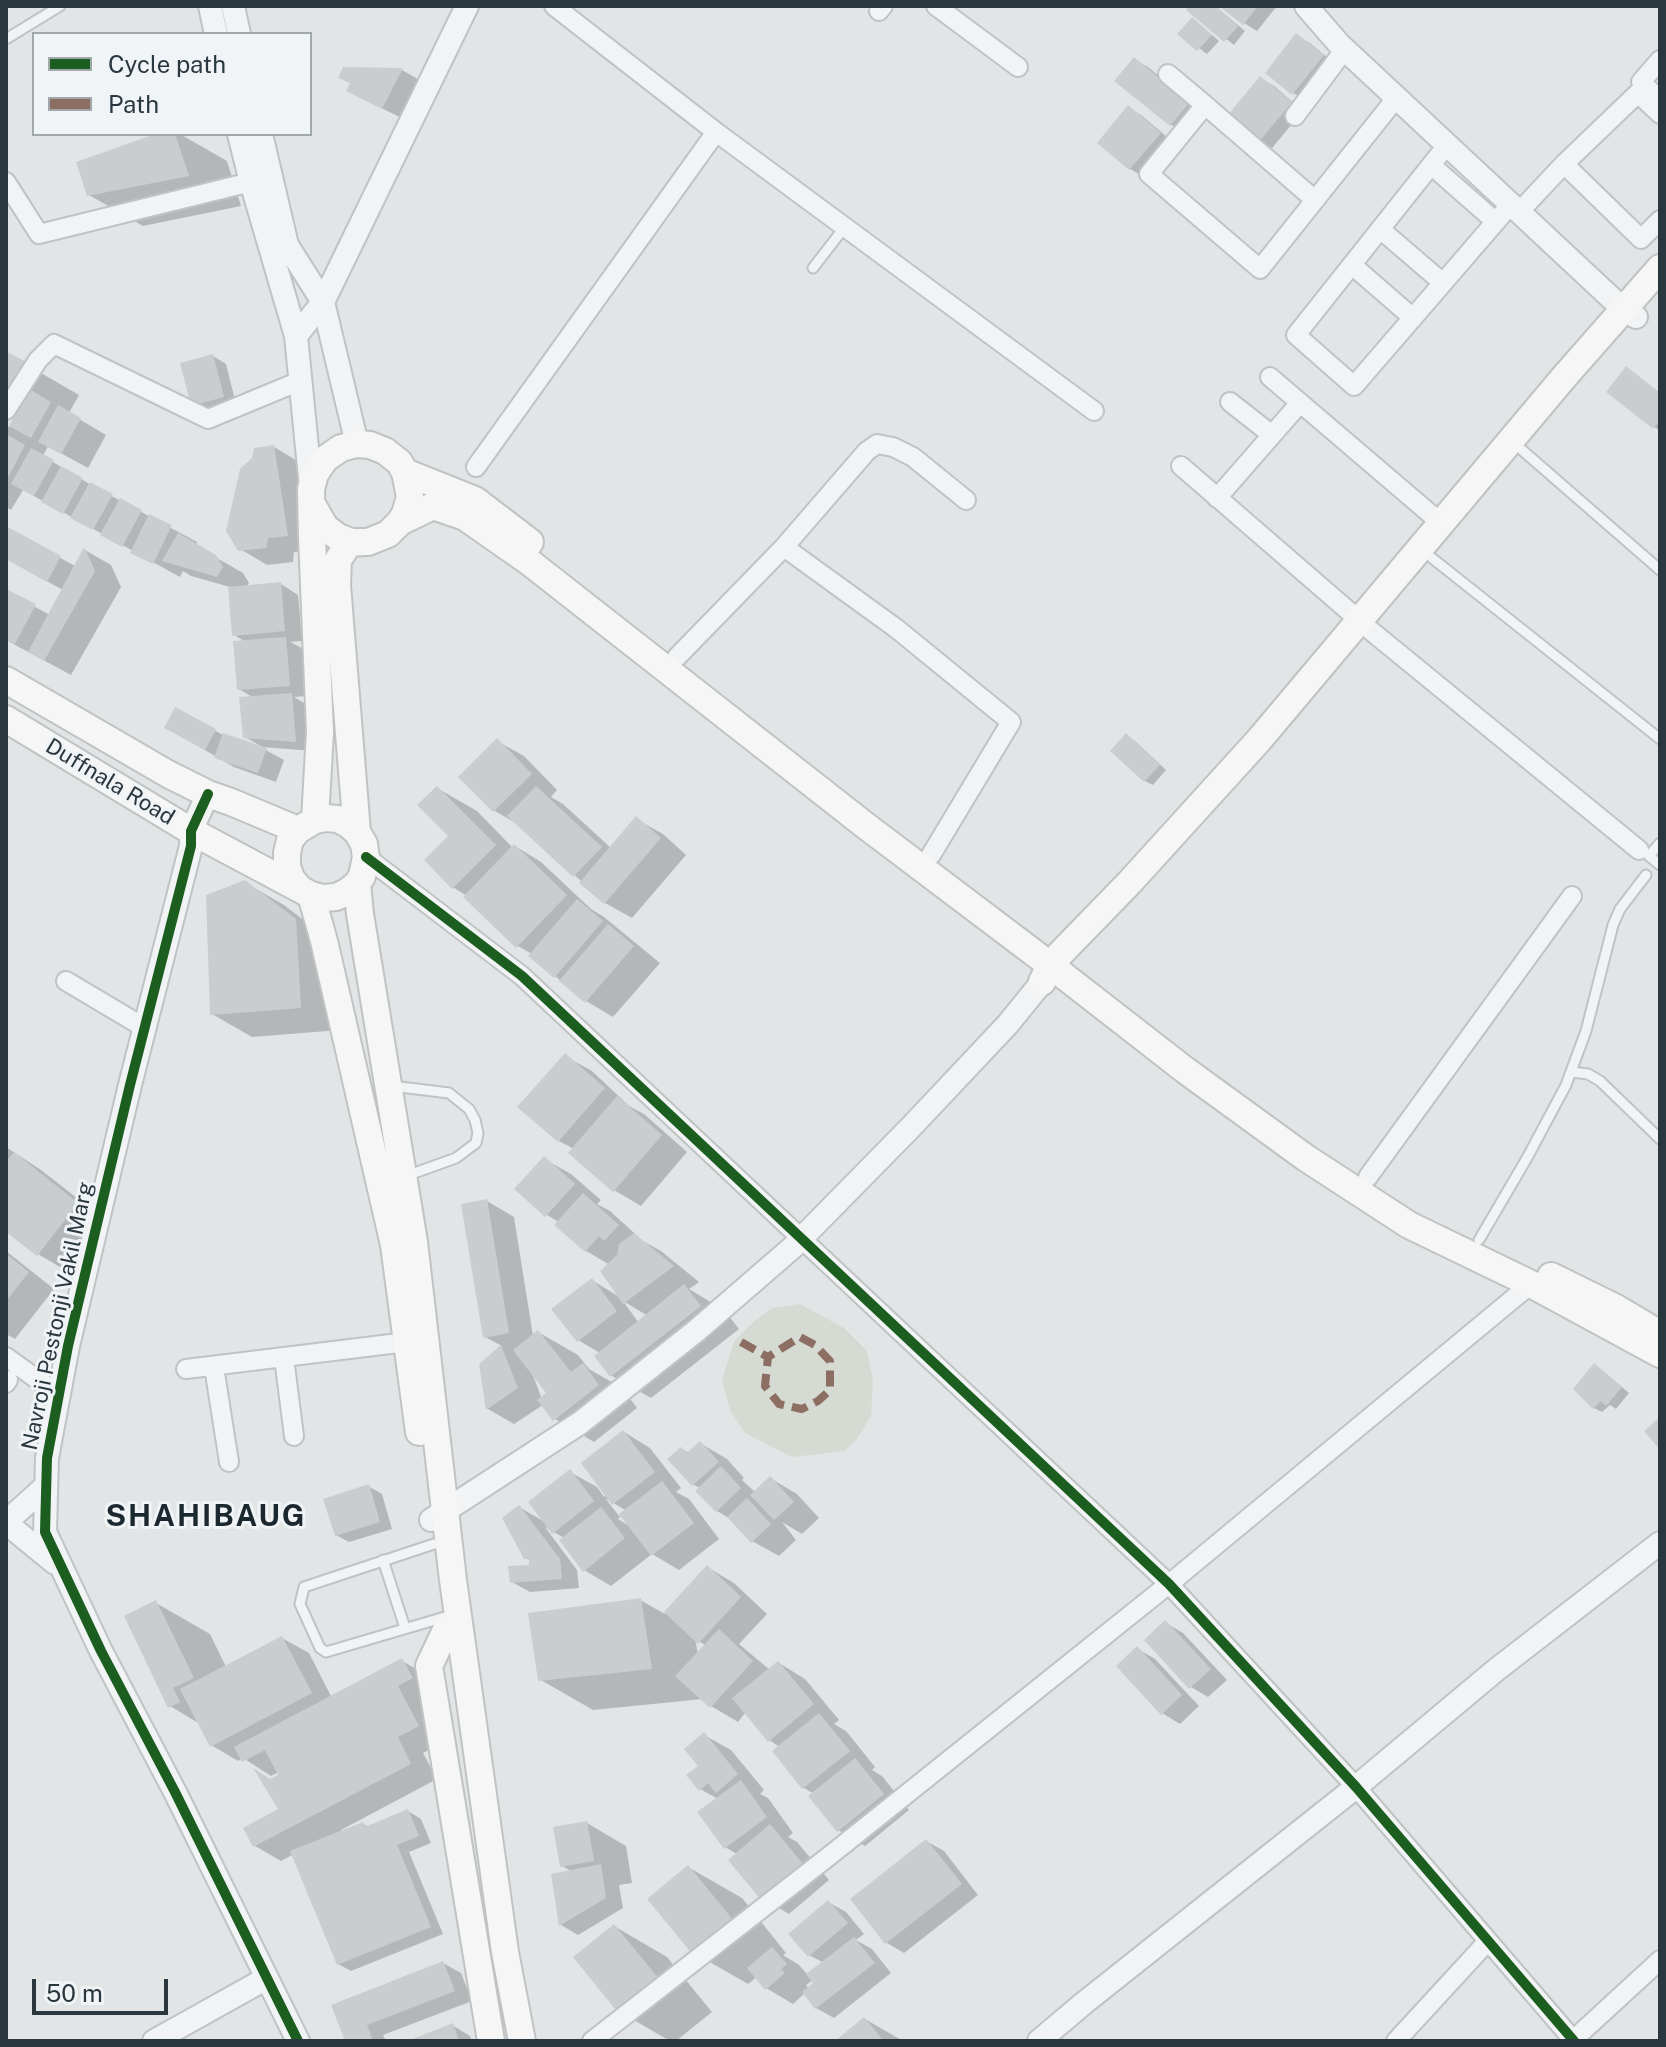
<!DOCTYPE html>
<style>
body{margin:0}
#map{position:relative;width:1666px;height:2047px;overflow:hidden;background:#e2e5e6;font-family:"Public Sans",sans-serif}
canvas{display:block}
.frame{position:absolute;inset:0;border:8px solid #2a373e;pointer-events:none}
.legend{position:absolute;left:32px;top:32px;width:280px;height:104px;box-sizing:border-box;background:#f0f4f6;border:2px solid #a1a8ac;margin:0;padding:10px 14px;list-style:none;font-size:24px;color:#2a373e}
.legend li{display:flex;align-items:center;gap:16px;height:40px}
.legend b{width:40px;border:2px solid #a1a8ac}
.scale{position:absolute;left:32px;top:1979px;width:136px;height:36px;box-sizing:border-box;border:4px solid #2a373e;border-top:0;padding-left:10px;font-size:24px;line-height:28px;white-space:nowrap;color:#2a373e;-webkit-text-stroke:6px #f0f4f6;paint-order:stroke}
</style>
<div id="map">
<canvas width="1666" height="2047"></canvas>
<div class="frame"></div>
<ul class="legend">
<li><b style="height:10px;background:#1b5e20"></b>Cycle path</li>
<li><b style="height:10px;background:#8d6e63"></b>Path</li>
</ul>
<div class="scale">50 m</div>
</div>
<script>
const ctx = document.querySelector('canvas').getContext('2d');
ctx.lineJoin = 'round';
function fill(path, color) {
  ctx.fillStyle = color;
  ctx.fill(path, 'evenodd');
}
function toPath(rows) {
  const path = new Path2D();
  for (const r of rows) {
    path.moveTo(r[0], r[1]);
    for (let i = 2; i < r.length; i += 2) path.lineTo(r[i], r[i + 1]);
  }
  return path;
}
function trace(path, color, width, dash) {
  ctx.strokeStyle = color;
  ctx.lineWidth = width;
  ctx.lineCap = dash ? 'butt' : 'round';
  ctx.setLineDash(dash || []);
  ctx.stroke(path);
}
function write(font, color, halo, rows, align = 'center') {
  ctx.font = font + ' "Public Sans",sans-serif';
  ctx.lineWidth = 6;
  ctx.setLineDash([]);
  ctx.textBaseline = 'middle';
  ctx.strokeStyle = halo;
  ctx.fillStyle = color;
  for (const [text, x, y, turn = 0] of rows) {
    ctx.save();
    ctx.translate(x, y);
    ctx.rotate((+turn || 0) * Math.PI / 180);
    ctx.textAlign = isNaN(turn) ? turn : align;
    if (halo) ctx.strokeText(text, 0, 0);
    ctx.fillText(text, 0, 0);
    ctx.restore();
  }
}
fill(toPath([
 [800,1304,844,1328,867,1351,873,1381,871,1416,856,1440,844,1451,792,1457,745,1433,730,1410,722,1380,734,1341,756,1320,772,1308]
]), '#d5dad2');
fill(toPath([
 [1192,6,1215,6,1245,31,1234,45,1189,10],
 [1222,6,1277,6,1257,31,1244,23],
 [1200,25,1219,41,1207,54,1180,34],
 [1297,36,1310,43,1335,64,1306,100,1293,93],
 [1135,60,1148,67,1201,111,1184,132,1171,125],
 [402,70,428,85,410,122,375,105,352,83],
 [1261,79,1274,86,1303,111,1272,148,1259,141],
 [1129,108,1141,115,1172,141,1143,176,1130,169,1099,143],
 [161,134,180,134,227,161,241,206,143,226,89,195],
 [8,354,79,395,69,413,106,435,88,468,48,446,43,456,91,485,197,542,196,546,243,573,249,583,246,587,281,584,298,595,302,641,290,642,304,649,307,696,294,697,309,706,313,751,262,747,245,737,254,698,239,689,246,642,234,635,230,587,191,576,183,571,180,577,23,490,11,510,6,507,6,425,10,427,19,412,6,405,6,359],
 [213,356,226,364,236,404,206,412,193,405],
 [1627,369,1660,393,1660,431,1654,427],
 [274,447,301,463,314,550,294,552,293,562,267,565,240,549],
 [6,528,75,566,85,550,111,565,121,587,71,675,6,640,6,591,50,615,63,590,6,559],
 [176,710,225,736,262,748,284,760,276,782,234,767,184,738],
 [1126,736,1135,741,1166,770,1153,785,1145,781],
 [497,741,524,756,557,790,551,797,563,804,611,848,636,819,663,834,686,855,632,918,605,903,521,826,495,811,461,777],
 [437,788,477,811,513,848,515,846,541,862,591,909,604,917,660,963,613,1017,586,1001,555,976,532,954,518,946,467,896,454,888,426,860,450,836],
 [244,882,284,905,335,944,340,1030,252,1037,212,1014],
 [565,1056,592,1071,629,1106,644,1114,687,1152,641,1206,614,1190,574,1149,559,1141],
 [6,1147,41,1170,104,1219,65,1270,38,1254,6,1229],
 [544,1159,571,1174,601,1200,597,1204,610,1211,643,1241,661,1251,699,1282,689,1289,724,1310,739,1329,651,1398,612,1376,597,1356,600,1353,578,1340,592,1280,621,1298,610,1265,586,1251,559,1222,547,1215,517,1189],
 [623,1301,648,1316,639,1323],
 [487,1201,514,1217,533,1336,538,1332,578,1355,589,1369,622,1388,637,1408,594,1442,555,1419,543,1405,514,1424,488,1409,481,1365,502,1346,485,1337],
 [532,1373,549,1393,542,1399],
 [6,1251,54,1289,15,1339,6,1334],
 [1603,1371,1629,1393,1616,1409,1610,1405,1602,1412,1594,1408],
 [624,1432,650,1448,681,1488,676,1492,689,1499,719,1539,679,1570,652,1554,611,1586,584,1570,564,1538,545,1527,577,1570,579,1588,530,1592,512,1582,531,1567,531,1561,525,1558,519,1507,545,1522,570,1472,597,1487,604,1497,607,1494],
 [605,1498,627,1511,619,1516],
 [622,1515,631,1527,618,1519],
 [700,1443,727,1459,744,1478,742,1480,755,1492,770,1478,797,1494,819,1518,802,1534,782,1522,796,1540,779,1556,752,1541,732,1520,717,1511,700,1488,694,1485,670,1460,682,1449,689,1453],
 [368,1486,382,1494,392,1529,349,1542,336,1535],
 [707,1567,734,1583,767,1614,739,1644,770,1670,779,1663,805,1679,839,1720,834,1724,846,1731,875,1767,872,1770,882,1776,909,1810,865,1846,838,1830,814,1794,804,1788,774,1751,780,1747,769,1740,746,1712,738,1722,711,1706,703,1699,593,1710,539,1679,640,1600,665,1614],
 [695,1638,706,1646,698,1655],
 [156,1603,210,1634,226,1667,282,1638,309,1653,332,1698,402,1661,429,1676,444,1742,423,1753,437,1779,341,1830,342,1833,363,1824,369,1827,408,1811,421,1819,431,1843,409,1852,443,1934,351,1971,338,1964,294,1854,281,1861,255,1846,280,1810,271,1781,281,1776,279,1772,271,1776,243,1758,238,1761,211,1745,200,1724,170,1706],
 [1166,1623,1183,1633,1227,1680,1208,1697,1191,1687],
 [1138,1649,1155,1659,1199,1706,1180,1724,1162,1713],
 [704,1735,731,1750,764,1790,760,1794,768,1798,793,1833,788,1837,797,1842,829,1880,789,1914,762,1898,737,1854,725,1847,718,1799,700,1789,700,1766],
 [587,1823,626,1846,632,1883,619,1885,623,1908,578,1935,561,1925,554,1876,573,1872,562,1866],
 [926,1841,944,1851,978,1895,904,1953,887,1943,853,1899],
 [688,1867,742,1898,786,1953,783,1955,799,1965,808,1975,824,1963,809,1955,828,1902,846,1912,864,1934,856,1940,872,1949,891,1973,834,2018,816,2008,805,1993,793,2004,766,1988,757,1977,748,1984,694,1953],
 [813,1980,816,1984,809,1989,806,1985],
 [614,1926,667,1957,712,2012,676,2041,670,2041,620,2012],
 [443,1963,461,1973,472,2001,383,2035,386,2041,348,2041,334,2006],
 [865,2019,903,2041,838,2041],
 [452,2025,470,2036,472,2041,413,2041]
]), '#0003');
fill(toPath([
 [1190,6,1215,6,1238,26,1224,42,1186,10],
 [1219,6,1258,6,1243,25],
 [1192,17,1212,35,1197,51,1177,34],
 [1296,33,1324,55,1292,95,1265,73],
 [1134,57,1189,103,1170,126,1114,81],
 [343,67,403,68,382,109,346,91,350,83,338,78],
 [1260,76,1292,102,1258,143,1227,116],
 [1128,105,1161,133,1129,170,1097,143],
 [155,134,175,134,189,176,87,196,76,162],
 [7,352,27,362,6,400,6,354],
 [213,354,224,397,191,406,180,363],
 [1626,366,1660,393,1660,420,1653,429,1606,392],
 [29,389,51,402,31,438,9,426],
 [58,405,81,418,61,454,38,442],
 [6,434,25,445,6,481],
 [274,445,288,536,268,538,266,548,238,551,226,531,240,469,252,458,254,448],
 [31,448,54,460,34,496,11,484],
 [61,466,83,478,63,514,41,502],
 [90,482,113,494,93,530,70,518],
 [120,498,142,510,122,547,100,535],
 [149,514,172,525,153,564,130,553],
 [6,526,61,556,47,582,6,559],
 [178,533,216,555,223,567,217,577,162,561],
 [84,547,95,571,44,661,28,652],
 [281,582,285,631,232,636,228,587],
 [6,589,36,604,15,644,6,640],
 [286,637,290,686,237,690,233,641],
 [292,693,296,742,243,738,239,697],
 [175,707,216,729,205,750,164,728],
 [223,733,267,748,258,773,214,758],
 [1126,733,1160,765,1144,782,1110,751],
 [497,738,532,774,493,812,458,777],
 [437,786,496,845,452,889,424,860,448,836,417,805],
 [536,786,602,847,573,877,507,816],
 [636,816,661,838,604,904,579,883],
 [514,844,567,895,516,948,463,897],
 [245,880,296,919,301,1008,210,1015,206,895],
 [577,899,603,921,554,978,528,956],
 [608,924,634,946,585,1003,559,981],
 [565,1053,605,1088,558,1142,517,1107],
 [617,1096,662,1135,613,1192,568,1153],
 [14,1152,78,1203,37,1256,6,1232,6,1162],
 [544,1156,575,1184,545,1217,514,1189],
 [583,1193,619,1225,604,1241,599,1236,585,1252,554,1225],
 [487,1199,509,1333,483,1338,461,1204],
 [634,1233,674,1266,623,1304,600,1271,617,1255,619,1244],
 [6,1254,29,1272,6,1301],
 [592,1278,617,1311,577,1342,551,1309],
 [684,1284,701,1306,610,1377,594,1356],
 [538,1330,571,1372,583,1363,599,1385,553,1421,537,1400,546,1393,513,1350],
 [501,1345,518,1388,486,1410,479,1364],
 [1594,1363,1622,1387,1606,1406,1601,1401,1593,1409,1573,1389],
 [1660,1417,1660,1450,1644,1431],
 [623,1430,655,1472,612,1505,581,1463],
 [700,1441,719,1462,692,1486,667,1459,681,1447,687,1453],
 [721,1466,741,1488,716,1512,695,1491],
 [570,1469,594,1501,552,1534,528,1502],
 [770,1476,794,1502,774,1520,750,1495],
 [662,1481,694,1523,651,1556,619,1514],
 [369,1484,380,1522,335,1536,323,1499],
 [747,1498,771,1524,751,1543,727,1517],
 [519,1505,560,1559,562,1579,510,1583,508,1566,529,1565,529,1559,524,1559,502,1518],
 [601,1507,625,1538,583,1572,559,1540],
 [707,1565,741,1597,698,1644,664,1612],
 [641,1598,652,1669,538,1681,528,1613],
 [156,1600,194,1678,173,1688,180,1702,168,1708,124,1616],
 [1165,1620,1211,1669,1189,1689,1144,1640],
 [719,1629,753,1661,710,1708,675,1676],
 [282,1636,312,1693,210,1747,180,1689],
 [1137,1646,1182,1695,1161,1715,1116,1666],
 [402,1658,413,1678,398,1686,419,1726,398,1737,411,1764,253,1847,243,1828,278,1809,253,1768,270,1779,278,1775,265,1750,242,1762,234,1747],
 [778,1661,814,1704,768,1742,732,1698],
 [819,1713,850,1751,802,1789,772,1751],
 [704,1732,738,1774,716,1793,708,1783,699,1791,686,1775,698,1766,684,1749],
 [855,1758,884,1794,837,1832,808,1796],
 [741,1780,767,1817,724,1849,697,1812],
 [408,1809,419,1836,397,1845,431,1927,337,1965,290,1851,363,1822,365,1827],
 [587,1821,594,1861,560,1867,553,1827],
 [770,1824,803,1864,761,1900,728,1860],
 [926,1839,962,1884,885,1944,850,1899],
 [601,1864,606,1898,559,1926,551,1874],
 [688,1865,734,1921,693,1955,647,1899],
 [828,1900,848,1923,808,1957,788,1934],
 [614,1924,660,1980,619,2014,573,1957],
 [854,1937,875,1963,815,2009,802,1992,813,1983,806,1974],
 [772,1947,787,1964,781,1969,785,1973,765,1990,747,1968],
 [443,1961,455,1991,367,2025,373,2041,345,2041,331,2005],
 [864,2017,884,2041,835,2041],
 [453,2023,459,2041,408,2041]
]), '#cacdcf');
const service = toPath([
 [6,37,6,39,60,6],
 [813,268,844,228],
 [1522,450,1660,570],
 [1432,558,1660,739],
 [1660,843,1649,856,1660,865],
 [1571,1072,1588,1074,1600,1081,1660,1139],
 [392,1086,449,1093,469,1109,475,1120,478,1133,476,1143,456,1158,406,1176],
 [1479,1240,1527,1158,1566,1085,1586,1031,1613,925,1620,909,1646,875],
 [434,1544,304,1587,300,1604,320,1648,326,1652,445,1617],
 [383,1560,405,1628]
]);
const minor = toPath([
 [554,6,716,132,1094,411],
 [936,6,1018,67],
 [879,11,883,6],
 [1168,74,1205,105],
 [1658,98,1641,82,1660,60],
 [1295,116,1345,49],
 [1447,145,1296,335,1354,386,1511,204],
 [1564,164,1641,239,1660,220],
 [1431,165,1496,222],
 [6,182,39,234,251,182],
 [1315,200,1205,105,1149,174,1260,269,1315,200,1397,97],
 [1519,212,1564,164,1638,93,1660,114],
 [1380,229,1443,283],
 [1352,265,1413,318],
 [1270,377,1441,523],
 [1230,402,1272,435],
 [6,410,38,360,54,344,208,419,300,381],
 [1181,466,1359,620],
 [476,467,716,132],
 [1217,498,1300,403],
 [784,547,867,451,877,444,893,447,913,457,966,500],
 [1370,630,1639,850],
 [677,657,784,547,897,629,1011,722,931,855],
 [366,857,522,976,1169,1584,1356,1787,1574,2041],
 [66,981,145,1028],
 [1368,1177,1572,896],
 [6,1357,59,1395],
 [284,1358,294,1436],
 [214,1367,229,1462],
 [186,1369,407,1342],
 [6,1383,8,1380],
 [1573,2040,1660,1960],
 [592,2041,833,1853,1169,1584,1531,1284],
 [1396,2041,1488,1941]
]);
const tertiary = toPath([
 [210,6,216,34],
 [233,6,239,34],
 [1306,6,1339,44,1623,309,1636,317],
 [239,134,251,182,296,336,311,488],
 [261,134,287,245,323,302,357,444],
 [296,336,323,302,467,6],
 [208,794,191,831,191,846,130,1085,68,1346,47,1458,45,1532,101,1651,175,1792,298,2041],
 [431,1520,580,1423,696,1331,793,1247,910,1128,1008,1024,1042,982],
 [6,1522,46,1486],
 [6,1523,55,1563],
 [154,2041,267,1978],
 [1039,2041,1084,2003,1356,1787,1496,1670,1660,1543]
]);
const secondary = toPath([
 [405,472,475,500,530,542],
 [313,506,325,527,338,537,351,542,368,542,388,534,400,522,405,514,410,497,405,472,399,462,385,451,370,445,357,444,341,448,325,459,315,474,311,489,312,537,320,732,315,820],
 [400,522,433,506,465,517,528,561,866,826,1050,965,1185,1070,1306,1158,1409,1225,1531,1284,1660,1354],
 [6,680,168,774,208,794,231,802,298,830],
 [6,719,191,831,311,895,323,898,336,897,347,892,357,884,362,876,366,857,364,844,357,832,348,824,338,819,326,818,315,820,298,830,290,840,287,853,287,866,291,878,299,888],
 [357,832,337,585,338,560,349,543,365,542],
 [357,884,360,914,414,1242,453,1580,505,1952,522,2041],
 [311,895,324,941,394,1245,419,1432],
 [1042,982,1050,965,1061,953,1130,882,1259,740,1565,376,1660,268],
 [1551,1276,1616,1308,1660,1334],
 [446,1630,429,1666,491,2041]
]);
trace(service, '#c0c3c4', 13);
trace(minor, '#c0c3c4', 22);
trace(tertiary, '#c0c3c4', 26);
trace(secondary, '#c0c3c4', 30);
trace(service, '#f1f3f4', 9);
trace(minor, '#f1f3f4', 18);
trace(tertiary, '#f1f3f4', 22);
trace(secondary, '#f6f6f6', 26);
trace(toPath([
 [741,1342,768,1357,765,1386,779,1404,802,1409,818,1401,830,1390,830,1361,815,1345,800,1337,768,1357]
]), '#8d6e63', 8, [16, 8]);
trace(toPath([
 [208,794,191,831,191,846,130,1085,68,1346,47,1458,45,1532,101,1651,175,1792,298,2041],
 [366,857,522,976,1169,1584,1356,1787,1574,2041]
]), '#1b5e20', 10);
write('22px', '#2a373e', '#f0f4f6', [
 ["Duffnala Road",110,782,31],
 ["Navroji Pestonji Vakil Marg",58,1316,-78]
]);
ctx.letterSpacing = '2px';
write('bold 30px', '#1c282f', '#f0f4f6', [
 ["SHAHIBAUG",206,1517]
]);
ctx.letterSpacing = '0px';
</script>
